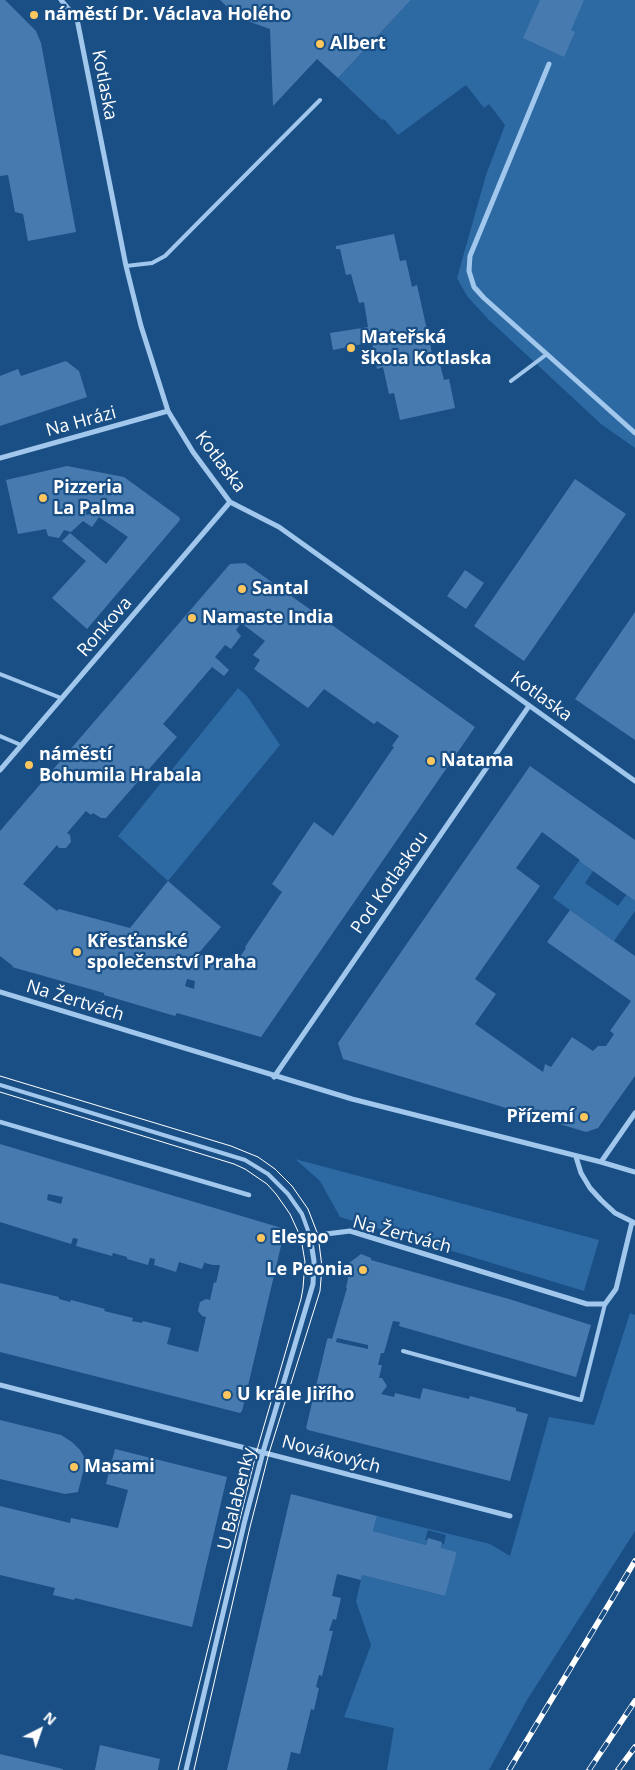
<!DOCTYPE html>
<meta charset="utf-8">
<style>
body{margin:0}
#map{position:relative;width:635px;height:1770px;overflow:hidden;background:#1a4f85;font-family:"Open Sans",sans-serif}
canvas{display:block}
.north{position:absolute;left:15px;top:1705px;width:50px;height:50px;-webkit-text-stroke:4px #1a4f85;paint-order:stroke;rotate:41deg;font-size:14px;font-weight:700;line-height:20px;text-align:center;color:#fff}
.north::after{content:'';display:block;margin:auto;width:18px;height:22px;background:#fff;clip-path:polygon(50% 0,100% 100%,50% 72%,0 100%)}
</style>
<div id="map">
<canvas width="635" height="1770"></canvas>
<div class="north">N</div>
</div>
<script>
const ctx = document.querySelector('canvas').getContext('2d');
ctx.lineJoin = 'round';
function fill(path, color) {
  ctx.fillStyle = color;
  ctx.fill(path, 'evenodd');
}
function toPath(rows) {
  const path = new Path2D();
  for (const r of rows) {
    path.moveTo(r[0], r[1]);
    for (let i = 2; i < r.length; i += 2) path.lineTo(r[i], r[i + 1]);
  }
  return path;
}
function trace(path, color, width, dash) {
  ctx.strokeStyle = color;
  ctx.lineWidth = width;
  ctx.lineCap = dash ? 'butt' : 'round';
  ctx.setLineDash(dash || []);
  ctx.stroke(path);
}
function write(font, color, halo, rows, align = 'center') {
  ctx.font = font + ' "Open Sans",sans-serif';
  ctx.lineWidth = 4.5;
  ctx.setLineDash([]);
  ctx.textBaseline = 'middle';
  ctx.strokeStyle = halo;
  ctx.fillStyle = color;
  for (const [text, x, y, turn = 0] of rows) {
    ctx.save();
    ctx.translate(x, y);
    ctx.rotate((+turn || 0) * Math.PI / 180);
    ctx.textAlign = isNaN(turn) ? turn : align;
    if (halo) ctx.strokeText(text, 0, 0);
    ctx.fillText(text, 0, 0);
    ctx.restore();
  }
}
fill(toPath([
 [411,0,635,0,635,448,601,424,488,319,467,296,457,278,486,175,505,125,489,104,484,108,466,85,398,135,384,119,382,120,338,78],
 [238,688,247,696,280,745,168,881,118,836],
 [579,861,593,871,585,883,618,906,626,895,635,901,635,911,614,941,553,898],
 [295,1159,599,1240,584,1291,340,1217,320,1181],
 [630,1313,635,1315,635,1531,527,1700,489,1770,387,1770,394,1728,344,1717,371,1645,356,1601,362,1575,445,1596,441,1548,442,1544,444,1544,446,1535,428,1530,425,1540,427,1540,426,1545,373,1531,377,1516,490,1544,510,1556,549,1417,594,1425]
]), '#2d69a3');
fill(toPath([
 [0,0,5,0,36,31,41,43,76,232,28,241,23,214,15,212,8,175,0,176],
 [220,0,411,0,338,78,317,59,273,106,270,29,239,18],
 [540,0,584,0,571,30,575,32,564,57,523,38],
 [394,234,400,261,406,260,412,287,417,285,429,339,433,338,434,342,430,343,432,354,437,353,444,380,449,379,455,408,400,420,394,393,389,394,383,367,377,369,372,342,333,350,330,333,368,327,364,302,359,303,351,274,346,275,340,249,336,249,336,246],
 [66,361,79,371,87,397,0,426,0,376,18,369,21,376],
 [67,466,124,477,179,517,180,520,87,629,52,598,86,561,62,541,70,533,106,564,128,537,99,517,92,527,83,521,71,532,64,530,59,538,48,536,46,529,18,534,6,480],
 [89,502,99,503,88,515,86,514],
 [575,479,626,514,524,661,474,626],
 [245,563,475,727,261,1037,177,1013,175,1016,104,995,104,993,12,967,13,966,0,956,0,831,230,564],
 [241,623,265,641,253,655,260,660,254,669,308,708,324,689,374,724,377,721,399,736,392,746,394,747,333,836,314,822,272,884,282,892,245,947,246,948,240,957,237,955,232,956,226,962,198,954,221,927,168,881,130,928,59,909,57,911,23,884,57,845,59,848,66,848,71,842,70,835,67,833,86,811,91,815,93,813,101,818,106,818,177,737,163,724,212,667,224,676,229,670,215,657,225,645,231,649,241,636,236,630],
 [187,979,195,981,194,989,185,986],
 [465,570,484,583,466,609,447,596],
 [635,612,635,740,575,699],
 [530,766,635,840,635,901,579,861,580,860,542,832,516,868,540,886,475,979,496,994,475,1024,543,1072,545,1064,551,1067,572,1037,593,1051,598,1046,606,1046,614,1034,610,1031,631,1001,547,942,570,910,635,956,635,1076,598,1128,586,1132,343,1059,338,1043],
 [0,1144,285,1229,242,1411,240,1413,0,1352,0,1283,59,1297,59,1299,70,1302,71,1300,105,1309,104,1311,133,1318,132,1321,142,1323,143,1321,171,1328,167,1344,198,1352,206,1317,202,1316,198,1311,200,1302,206,1299,210,1300,214,1282,216,1283,220,1265,213,1265,205,1263,205,1261,202,1269,179,1262,176,1272,154,1265,155,1259,150,1258,148,1265,127,1259,127,1257,113,1253,112,1256,76,1246,78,1239,73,1238,71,1244,0,1222],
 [48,1194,63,1197,61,1204,47,1200],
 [361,1254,371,1258,371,1260,509,1299,591,1325,576,1377,399,1326,400,1322,393,1321,384,1353,381,1353,378,1365,382,1365,379,1378,382,1378,387,1386,381,1394,394,1397,395,1393,420,1399,423,1388,469,1399,470,1396,516,1408,516,1411,528,1414,510,1481,308,1430,306,1428,327,1340,328,1338,332,1339,347,1288,346,1288,349,1274,346,1273,349,1263],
 [337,1338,368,1345,368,1349,336,1342],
 [0,1420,61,1435,72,1442,80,1450,86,1460,78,1492,65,1494,0,1479],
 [115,1449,227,1477,192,1627,75,1598,74,1600,53,1595,55,1588,0,1575,0,1506,70,1523,71,1518,118,1528,128,1490,106,1484],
 [291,1494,377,1516,373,1531,426,1545,428,1538,442,1542,441,1548,456,1552,456,1555,445,1596,362,1575,361,1580,337,1574,332,1596,341,1598,336,1620,333,1619,329,1631,333,1631,322,1676,319,1675,316,1687,319,1688,314,1710,311,1709,300,1754,291,1752,287,1770,227,1770],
 [100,1745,160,1759,158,1770,95,1770],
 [0,1754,63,1769,63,1770,0,1770]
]), '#477bb0');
trace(toPath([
 [126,266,152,263,165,256,320,100],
 [511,381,547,354],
 [0,674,61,698],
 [0,736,21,745],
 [0,1085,245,1160,268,1174,288,1194,302,1214,310,1236],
 [403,1351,581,1400,605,1304]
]), '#a1c7ec', 4);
trace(toPath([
 [0,1122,249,1195]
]), '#a1c7ec', 4.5);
trace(toPath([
 [61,0,77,19,126,266,141,326,168,411,193,452,230,502,279,527,635,781],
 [549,64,470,256,469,271,474,287,484,298,635,433],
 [0,458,168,411],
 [0,770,230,502],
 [0,992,352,1099,601,1162,635,1172],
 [274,1077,529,706],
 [576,1157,581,1173,590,1188,601,1200,615,1213,635,1223],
 [601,1162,635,1113],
 [0,1385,510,1516],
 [186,1770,245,1520,263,1452,313,1284,314,1261,310,1236,350,1231,587,1304,605,1304,616,1289,632,1222]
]), '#a1c7ec', 5);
trace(toPath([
 [0,1076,231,1146,258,1157,275,1169,292,1186,308,1209,318,1235,322,1267,320,1291,269,1453,250,1527,194,1770],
 [0,1092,234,1164,245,1169,267,1184,276,1194,290,1214,301,1238,305,1262,303,1288,301,1299,257,1450,178,1770]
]), '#fff', 1);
const rail = toPath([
 [509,1770,635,1561],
 [589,1770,635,1701],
 [618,1770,635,1747]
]);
trace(rail, '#fff', 5.5);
trace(rail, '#1a4f85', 4, [11]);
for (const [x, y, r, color] of [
 [34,15,5,"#fdc75d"],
 [320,44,5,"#fdc75d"],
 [351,348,5,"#fdc75d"],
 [43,498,5,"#fdc75d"],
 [242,589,5,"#fdc75d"],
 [192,618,5,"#fdc75d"],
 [431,761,5,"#fdc75d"],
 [29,765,5,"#fdc75d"],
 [77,952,5,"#fdc75d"],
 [584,1117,5,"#fdc75d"],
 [261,1238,5,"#fdc75d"],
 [363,1270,5,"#fdc75d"],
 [227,1395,5,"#fdc75d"],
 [74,1467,5,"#fdc75d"]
]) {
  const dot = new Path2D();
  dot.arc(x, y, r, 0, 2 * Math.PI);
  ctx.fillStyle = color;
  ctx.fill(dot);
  trace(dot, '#1a4f85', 2);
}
write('bold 18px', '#fff', '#1a4f85', [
 ["náměstí Dr. Václava Holého",44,15],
 ["Albert",330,44],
 ["Mateřská",361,338],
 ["škola Kotlaska",361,359],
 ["Pizzeria",53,488],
 ["La Palma",53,509],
 ["Santal",252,589],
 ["Namaste India",202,618],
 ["náměstí",39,755],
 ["Bohumila Hrabala",39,776],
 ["Natama",441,761],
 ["Křesťanské",87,942],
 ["společenství Praha",87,963],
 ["Přízemí",574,1117,"right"],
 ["Elespo",271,1238],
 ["Le Peonia",353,1270,"right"],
 ["U krále Jiřího",237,1395],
 ["Masami",84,1467]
], 'left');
write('18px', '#fff', '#1a4f85', [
 ["Kotlaska",104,85,79],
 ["Na Hrázi",81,422,-15],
 ["Kotlaska",220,462,53],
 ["Ronkova",105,627,-49],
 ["Kotlaska",541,697,36],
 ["Pod Kotlaskou",390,883,-55],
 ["Na Žertvách",75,1001,17],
 ["Na Žertvách",402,1235,15],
 ["Novákových",331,1455,15],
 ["U Balabenky",237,1499,-76]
]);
</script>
